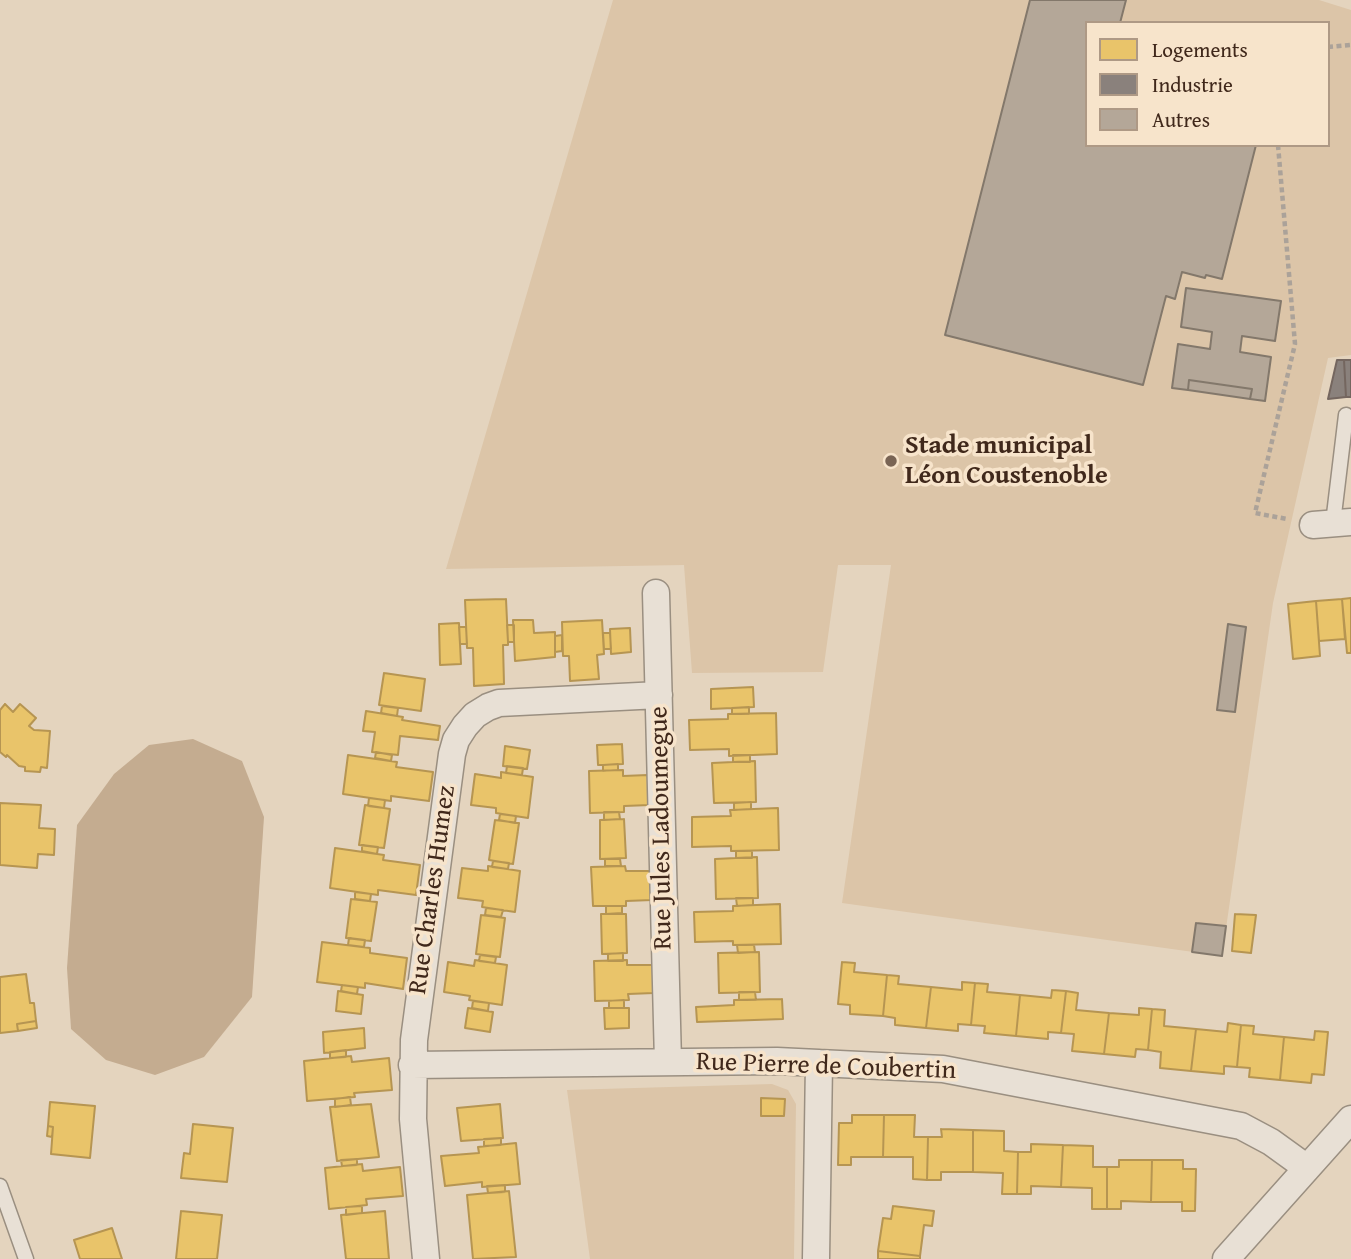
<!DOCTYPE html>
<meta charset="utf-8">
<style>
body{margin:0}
#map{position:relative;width:1351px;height:1259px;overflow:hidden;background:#e4d4be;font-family:"Gentium Book Plus",serif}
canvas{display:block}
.legend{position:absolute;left:1085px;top:21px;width:245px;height:126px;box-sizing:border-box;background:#f7e4cb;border:2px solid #ae9985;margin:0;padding:9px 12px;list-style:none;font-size:21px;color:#40281b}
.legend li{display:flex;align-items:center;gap:14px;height:35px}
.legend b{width:35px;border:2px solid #ae9985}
</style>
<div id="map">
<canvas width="1351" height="1259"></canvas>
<ul class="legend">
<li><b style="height:19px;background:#e9c46a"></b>Logements</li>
<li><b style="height:19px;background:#8a817c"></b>Industrie</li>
<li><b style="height:19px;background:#b4a798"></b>Autres</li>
</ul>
</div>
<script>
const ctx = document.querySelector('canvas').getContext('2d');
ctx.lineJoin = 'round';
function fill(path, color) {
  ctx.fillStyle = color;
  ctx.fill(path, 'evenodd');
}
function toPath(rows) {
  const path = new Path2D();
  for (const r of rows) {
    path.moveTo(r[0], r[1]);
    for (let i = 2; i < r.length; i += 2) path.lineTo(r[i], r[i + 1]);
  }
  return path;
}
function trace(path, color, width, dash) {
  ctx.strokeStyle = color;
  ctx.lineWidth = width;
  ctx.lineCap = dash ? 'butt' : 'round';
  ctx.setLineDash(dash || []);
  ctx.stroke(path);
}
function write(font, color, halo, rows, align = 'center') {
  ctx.font = font + ' "Gentium Book Plus",serif';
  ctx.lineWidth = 7;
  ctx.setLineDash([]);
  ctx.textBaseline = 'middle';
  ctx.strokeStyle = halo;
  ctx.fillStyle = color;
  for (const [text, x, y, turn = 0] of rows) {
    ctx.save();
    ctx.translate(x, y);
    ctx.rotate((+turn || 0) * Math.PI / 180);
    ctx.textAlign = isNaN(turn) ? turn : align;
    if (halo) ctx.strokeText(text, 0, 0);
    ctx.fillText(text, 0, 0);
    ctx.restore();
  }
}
fill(toPath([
 [613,0,1319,0,1351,10,1351,355,1328,358,1273,603,1222,956,842,903,891,565,838,565,823,672,692,673,684,565,446,569],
 [1087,23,1328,23,1328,145,1087,145],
 [772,1084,788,1090,796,1104,794,1259,590,1259,567,1090]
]), '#dcc5a8');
fill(toPath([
 [193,739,242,761,264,817,252,997,204,1057,155,1075,106,1060,71,1029,67,968,77,825,114,774,149,745]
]), '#c4ac90');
const homes = toPath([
 [1351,598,1351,653,1347,653,1342,599,1351,598],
 [506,599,508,642,508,645,503,645,504,684,474,686,473,648,467,648,465,600,506,599],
 [1342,599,1345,639,1319,641,1316,601,1342,599],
 [1316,601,1320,656,1293,659,1288,604,1316,601],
 [513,620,533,620,534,633,555,632,555,657,515,661,513,620],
 [602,620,604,654,597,655,599,679,570,681,569,656,563,656,562,622,602,620],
 [459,623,461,664,440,665,439,624,459,623],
 [507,625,514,625,514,642,508,642,507,625],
 [459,627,466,627,467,644,460,644,459,627],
 [630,628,631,652,611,654,610,629,630,628],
 [603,633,610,633,611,649,604,649,603,633],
 [562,635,562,651,555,652,555,636,562,635],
 [384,673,425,679,421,711,379,705,384,673],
 [753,687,754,707,711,709,711,689,753,687],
 [5,704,13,712,20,704,36,718,29,726,34,730,50,731,47,768,41,767,40,772,25,771,25,767,19,766,7,755,6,757,0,752,0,710,5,704],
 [382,706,398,708,397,716,381,713,382,706],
 [749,707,749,714,732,714,732,708,749,707],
 [366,711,403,717,402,720,440,726,438,740,400,736,398,755,372,752,375,732,363,731,366,711],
 [776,713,777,754,729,756,729,749,690,750,689,720,728,719,728,714,776,713],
 [622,744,623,764,598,765,597,745,622,744],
 [505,746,530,750,527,769,503,766,505,746],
 [376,752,392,755,391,761,375,758,376,752],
 [348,755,397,762,396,767,433,772,429,801,391,796,391,801,343,794,348,755],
 [733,755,750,755,750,762,733,762,733,755],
 [755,761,756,802,714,803,712,763,755,761],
 [618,764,618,770,603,771,603,765,618,764],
 [507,766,523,768,522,775,506,773,507,766],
 [623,770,623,776,648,775,650,805,624,806,624,812,590,813,589,771,623,770],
 [501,772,533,777,528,818,496,813,496,808,471,805,475,774,501,778,501,772],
 [369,798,385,800,384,808,368,806,369,798],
 [751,802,751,809,734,810,734,803,751,802],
 [0,803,41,805,39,828,55,829,54,855,38,854,37,868,0,865,0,803],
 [365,805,390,809,384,848,359,845,365,805],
 [778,808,779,850,731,851,731,846,692,847,692,817,731,816,730,810,778,808],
 [604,812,619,812,620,819,604,820,604,812],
 [500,814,516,816,515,823,499,820,500,814],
 [624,819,626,858,600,859,600,820,624,819],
 [495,820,519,823,513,864,489,860,495,820],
 [362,845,378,847,377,854,362,851,362,845],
 [335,848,384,855,383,860,420,865,416,895,378,890,378,895,330,888,335,848],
 [736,851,752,851,752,858,736,858,736,851],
 [757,857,758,898,716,899,715,859,757,857],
 [605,859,620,859,621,866,605,866,605,859],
 [493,861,509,863,508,869,492,867,493,861],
 [488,866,520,871,515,912,482,907,483,901,458,898,462,868,488,871,488,866],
 [625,866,626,871,651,871,652,900,626,901,626,906,593,906,591,867,625,866],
 [355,892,371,894,370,901,355,899,355,892],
 [736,898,753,898,753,905,737,906,736,898],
 [351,899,377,902,371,941,346,938,351,899],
 [780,904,781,944,733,945,733,941,695,942,694,912,733,911,733,906,780,904],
 [606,906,622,906,622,913,606,914,606,906],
 [486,908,503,910,501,917,485,915,486,908],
 [601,914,626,914,627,953,602,954,601,914],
 [1235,914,1256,915,1251,953,1232,951,1235,914],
 [481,915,505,918,500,957,476,954,481,915],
 [349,938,365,940,364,947,348,945,349,938],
 [322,942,370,948,370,953,407,958,403,989,365,983,365,988,317,982,322,942],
 [737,945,754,945,755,952,738,953,737,945],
 [759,952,760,992,719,993,718,953,759,952],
 [623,953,623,961,608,961,608,954,623,953],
 [480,955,496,957,495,963,479,961,480,955],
 [475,960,507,965,502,1005,469,1000,470,996,444,992,448,962,474,966,475,960],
 [627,960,627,965,654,965,654,993,628,994,629,1000,595,1001,594,961,627,960],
 [842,962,855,963,854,972,887,975,883,1016,850,1014,850,1005,838,1004,842,962],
 [26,974,30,1003,34,1003,36,1021,17,1024,18,1031,0,1033,0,977,26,974],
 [887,975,899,976,898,984,931,987,926,1028,895,1025,895,1018,883,1016,887,975],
 [962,982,975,983,971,1025,958,1024,958,1031,926,1028,931,987,962,990,962,982],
 [975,983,988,984,987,992,1020,995,1016,1036,984,1033,985,1026,971,1025,975,983],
 [342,985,358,987,357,994,341,991,342,985],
 [1052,990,1066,991,1061,1033,1048,1032,1048,1039,1016,1036,1020,995,1051,998,1052,990],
 [338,991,363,995,361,1014,336,1011,338,991],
 [1066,991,1078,993,1076,1010,1109,1013,1104,1054,1072,1051,1074,1034,1061,1033,1066,991],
 [739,992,755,992,756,1000,739,1000,739,992],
 [782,999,783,1019,697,1022,696,1007,734,1005,734,1000,782,999],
 [624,1000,624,1008,609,1008,609,1001,624,1000],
 [473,1001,489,1003,488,1011,472,1008,473,1001],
 [468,1008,493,1012,490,1032,465,1028,468,1008],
 [604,1008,629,1008,629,1028,605,1029,604,1008],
 [1139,1008,1152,1009,1148,1050,1136,1049,1135,1057,1104,1054,1109,1013,1139,1015,1139,1008],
 [1152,1009,1165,1010,1164,1026,1196,1029,1191,1071,1160,1068,1161,1052,1148,1050,1152,1009],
 [36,1021,37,1028,18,1031,17,1024,36,1021],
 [1228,1023,1241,1025,1237,1067,1224,1066,1224,1074,1191,1071,1196,1029,1227,1032,1228,1023],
 [1241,1025,1254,1026,1253,1034,1284,1037,1280,1080,1249,1077,1250,1068,1237,1067,1241,1025],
 [364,1028,365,1048,324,1053,323,1032,364,1028],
 [1315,1031,1328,1032,1324,1075,1312,1074,1311,1083,1280,1080,1284,1037,1314,1040,1315,1031],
 [346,1050,346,1057,330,1058,330,1052,346,1050],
 [351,1056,352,1062,389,1058,392,1090,354,1093,355,1097,307,1101,304,1061,351,1056],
 [350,1097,351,1105,335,1107,335,1099,350,1097],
 [761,1098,785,1099,784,1116,761,1116,761,1098],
 [50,1102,95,1106,90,1158,51,1154,53,1127,48,1126,50,1102],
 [371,1104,379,1157,337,1161,330,1107,371,1104],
 [500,1104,503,1138,461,1141,457,1108,500,1104],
 [852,1115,884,1115,883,1157,851,1157,851,1165,838,1165,839,1123,852,1123,852,1115],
 [884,1115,915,1115,914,1137,928,1137,927,1180,913,1179,913,1157,883,1157,884,1115],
 [193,1124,233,1128,227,1182,181,1178,184,1153,190,1154,193,1124],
 [48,1126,53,1127,52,1137,47,1136,48,1126],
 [941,1129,973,1130,973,1172,941,1172,941,1180,927,1180,928,1137,942,1137,941,1129],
 [973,1130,1004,1131,1004,1151,1018,1152,1017,1194,1002,1194,1003,1173,973,1172,973,1130],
 [501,1138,501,1145,484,1146,484,1139,501,1138],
 [516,1143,520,1184,482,1187,482,1182,445,1186,441,1156,479,1153,478,1147,516,1143],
 [1031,1144,1063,1145,1061,1187,1031,1186,1031,1194,1017,1194,1018,1152,1031,1152,1031,1144],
 [1063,1145,1093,1146,1093,1167,1107,1167,1107,1209,1092,1209,1092,1188,1061,1187,1063,1145],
 [357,1159,357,1165,342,1166,341,1160,357,1159],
 [1119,1160,1152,1160,1151,1202,1121,1201,1121,1209,1107,1209,1107,1167,1119,1167,1119,1160],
 [1152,1160,1183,1160,1183,1169,1196,1169,1195,1211,1182,1211,1182,1202,1151,1202,1152,1160],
 [362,1164,363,1171,400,1167,403,1196,366,1199,367,1205,329,1209,325,1168,362,1164],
 [505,1185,505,1192,488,1193,487,1186,505,1185],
 [509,1191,516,1257,473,1259,467,1195,509,1191],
 [362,1206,362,1213,346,1215,346,1207,362,1206],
 [893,1206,934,1211,932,1226,924,1225,920,1256,878,1251,883,1218,891,1219,893,1206],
 [181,1211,222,1215,217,1259,176,1259,181,1211],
 [385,1211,389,1259,346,1259,341,1215,385,1211],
 [112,1228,122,1259,80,1259,74,1240,112,1228],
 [878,1251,920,1256,920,1259,878,1259,878,1251]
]);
fill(homes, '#e9c46a');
trace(homes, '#b69552', 2);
const industry = toPath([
 [1337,360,1344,360,1346,397,1328,399,1337,360],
 [1344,360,1351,360,1351,397,1346,397,1344,360]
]);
fill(industry, '#8a817c');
trace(industry, '#74665f', 2);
const building = toPath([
 [1030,0,1126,0,1120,23,1087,23,1087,145,1256,145,1222,279,1206,275,1205,278,1182,272,1175,299,1166,296,1143,385,945,335,1030,0],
 [1186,288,1281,301,1275,341,1242,336,1240,352,1271,357,1265,401,1250,399,1252,389,1189,380,1188,390,1172,388,1178,344,1210,349,1212,332,1181,327,1186,288],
 [1189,380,1252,389,1250,399,1188,390,1189,380],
 [1228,624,1246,627,1235,712,1217,710,1228,624],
 [1196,923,1226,926,1222,956,1192,952,1196,923]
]);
fill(building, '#b4a798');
trace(building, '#83786b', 2);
const lane = toPath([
 [1333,523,1346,415],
 [0,1186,26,1259]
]);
const street = toPath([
 [1313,525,1351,522],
 [656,593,668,1062],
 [412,1065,777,1061,943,1069,1241,1126,1271,1142,1307,1168],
 [426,1259,413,1119,414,1040,452,754,456,740,465,726,475,715,488,707,499,703,659,695],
 [816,1259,819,1063],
 [1226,1259,1351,1119]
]);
trace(lane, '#9a8f81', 17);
trace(street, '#9a8f81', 29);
trace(toPath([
 [1328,47,1351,45],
 [1278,145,1295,344,1255,513,1287,519]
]), '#aba299', 4.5, [5, 3.5]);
trace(lane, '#e8e0d5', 14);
trace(street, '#e8e0d5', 26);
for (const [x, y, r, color] of [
 [891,461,7,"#796454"]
]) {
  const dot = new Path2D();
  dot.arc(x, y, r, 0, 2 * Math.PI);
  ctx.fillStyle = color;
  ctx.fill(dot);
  trace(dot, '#f7e4cb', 2.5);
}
write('bold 26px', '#40281b', '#f7e4cb', [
 ["Stade municipal",905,446],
 ["Léon Coustenoble",905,476]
], 'left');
write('26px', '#40281b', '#f7e4cb', [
 ["Rue Jules Ladoumegue",662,828,-91],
 ["Rue Charles Humez",433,890,-82],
 ["Rue Pierre de Coubertin",826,1067,2]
]);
</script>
